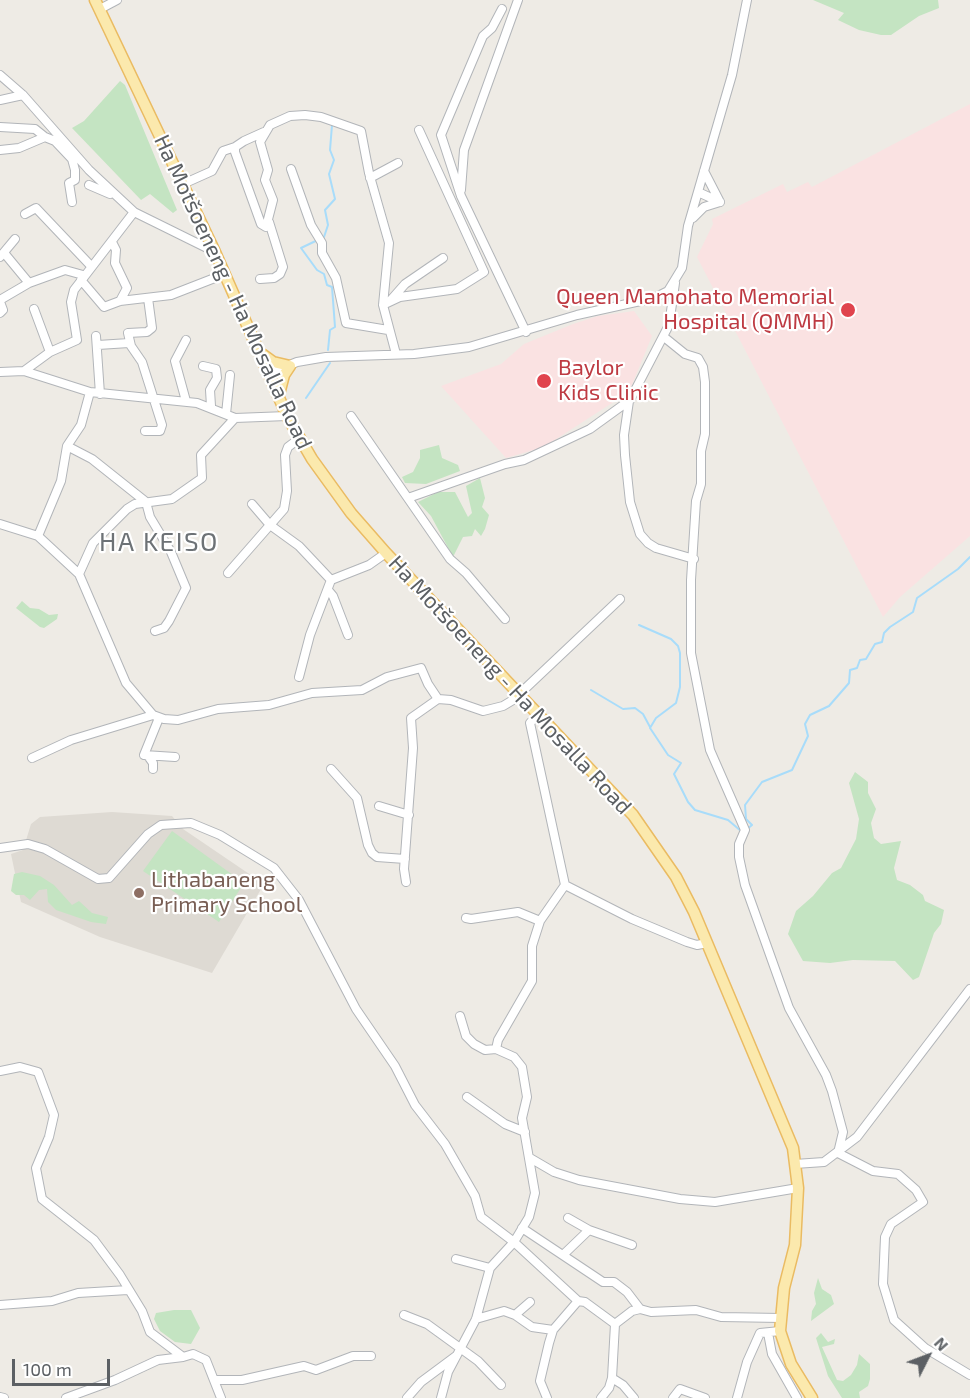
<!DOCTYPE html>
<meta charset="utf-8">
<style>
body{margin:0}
#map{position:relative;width:970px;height:1398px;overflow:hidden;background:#eeebe5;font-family:"Exo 2",sans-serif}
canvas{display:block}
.north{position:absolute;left:898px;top:1326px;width:60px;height:60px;-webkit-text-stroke:4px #fff;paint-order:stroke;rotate:48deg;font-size:16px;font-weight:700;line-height:24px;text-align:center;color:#5c6064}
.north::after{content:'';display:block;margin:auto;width:21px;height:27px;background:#5c6064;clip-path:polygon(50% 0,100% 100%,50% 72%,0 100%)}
.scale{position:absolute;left:12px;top:1359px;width:98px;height:27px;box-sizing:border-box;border:3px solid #5c6064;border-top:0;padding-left:8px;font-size:18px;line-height:21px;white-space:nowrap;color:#5c6064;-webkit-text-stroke:4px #fff;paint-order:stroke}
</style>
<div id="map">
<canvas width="970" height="1398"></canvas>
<div class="north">N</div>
<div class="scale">100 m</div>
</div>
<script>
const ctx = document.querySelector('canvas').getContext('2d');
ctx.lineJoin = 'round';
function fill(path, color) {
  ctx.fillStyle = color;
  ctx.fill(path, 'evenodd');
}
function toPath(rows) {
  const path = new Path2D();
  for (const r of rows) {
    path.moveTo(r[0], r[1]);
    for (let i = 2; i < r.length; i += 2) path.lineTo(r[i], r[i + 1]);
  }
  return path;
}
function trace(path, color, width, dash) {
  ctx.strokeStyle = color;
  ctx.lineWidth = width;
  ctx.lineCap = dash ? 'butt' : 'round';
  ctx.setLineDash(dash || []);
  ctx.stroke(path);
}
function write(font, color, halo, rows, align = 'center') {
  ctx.font = font + ' "Exo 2",sans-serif';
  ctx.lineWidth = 4.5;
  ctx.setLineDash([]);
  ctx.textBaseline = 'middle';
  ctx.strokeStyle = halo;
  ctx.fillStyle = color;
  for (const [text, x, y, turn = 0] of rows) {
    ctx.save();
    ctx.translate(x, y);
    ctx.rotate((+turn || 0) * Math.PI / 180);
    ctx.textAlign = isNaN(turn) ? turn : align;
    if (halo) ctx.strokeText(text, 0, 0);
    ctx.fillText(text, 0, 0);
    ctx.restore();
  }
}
fill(toPath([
 [112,812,172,816,183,829,264,884,212,973,100,937,21,902,11,854,23,850,31,824,40,817]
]), '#dedad3');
fill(toPath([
 [970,104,970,536,900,597,883,617,697,257,713,224,712,219,783,184,787,192,808,182,812,187],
 [634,311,652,336,629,392,544,447,506,458,441,386,501,364,524,344,573,324,598,316]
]), '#fae2e2');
fill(toPath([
 [813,0,938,0,939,8,919,16,891,35,881,35,859,30,838,20,844,13],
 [120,81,125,85,177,210,173,213,150,194,141,200,72,128,84,121],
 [439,445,442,458,458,465,460,471,426,484,405,483,402,477,413,472,420,458,420,450],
 [480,478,485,498,482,507,489,515,485,529,481,536,475,529,472,536,463,537,453,557,431,516,418,502,438,492,455,492,468,517,472,513,466,486],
 [22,601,30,608,39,609,49,615,58,614,57,619,44,628,40,627,16,608],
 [855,772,868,782,868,793,876,809,871,823,874,838,881,844,901,841,894,868,897,880,910,885,923,895,925,901,944,910,941,924,934,933,919,977,913,980,895,961,853,960,830,963,803,961,788,934,796,911,813,896,832,873,841,868,856,839,859,819,849,783],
 [172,831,244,883,219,922,143,871],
 [22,872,40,876,54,885,72,905,79,901,92,913,108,917,106,924,91,922,56,910,48,902,47,889,39,890,30,900,24,895,16,895,11,891,14,874],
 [818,1278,822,1289,831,1295,834,1304,811,1321,812,1311,816,1304,814,1293],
 [174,1310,191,1310,200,1328,191,1344,175,1342,160,1331,154,1319,156,1313],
 [821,1333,828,1342,835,1339,834,1344,822,1347,837,1380,843,1381,851,1375,857,1365,859,1354,870,1364,870,1379,868,1386,859,1392,860,1398,842,1398,828,1376,816,1338]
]), '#c4e4c2');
trace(toPath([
 [328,350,330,330,335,327,332,287,327,285,324,274,317,270,301,248,324,237,328,225,325,210,335,199,329,174,334,160,330,150,332,125],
 [306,398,330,363],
 [639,625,671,639,678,646,680,653,680,687,676,703,656,718,650,728,668,755,681,763,674,774,688,802,695,810,728,820,741,831],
 [591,690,623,709,635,708,643,714,650,727],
 [746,830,752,825,746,819,745,805,762,782,792,770,808,736,805,724,810,715,829,706,849,683,850,670,857,668,860,660,866,659,875,644,882,642,884,633,890,627,913,612,917,598,958,569,970,557]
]), '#a8dcfa', 2);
const minor = toPath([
 [100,9,117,0],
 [502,9,492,28,483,36,441,135,461,196,526,332],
 [0,75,23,95,89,170,134,212,215,252],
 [0,100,23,95],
 [0,127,35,129,45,137],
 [264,132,244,141,235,147,235,152,261,224,266,227,273,200,265,180,268,170,260,142,270,125,290,116,305,115,321,117,361,131,369,173,389,243,383,305,396,354],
 [0,150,19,148,45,137,55,141,72,159,75,170,75,180,69,183,72,202],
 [291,169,311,225,322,243,322,253,336,278,346,323,388,330],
 [704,171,720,202],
 [370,178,398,163],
 [183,184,212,171,223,151,235,147],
 [89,185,110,194],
 [461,190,464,150,518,0],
 [698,192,720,202],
 [25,214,36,208,91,266],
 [693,218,704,207,720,202],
 [112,242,116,250,115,263,127,288,120,301],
 [5,254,29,283],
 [0,257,15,239],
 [260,279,274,278,280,274,283,267,269,222],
 [81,280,104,307,120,301,171,295,225,274],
 [0,300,29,283,65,270,83,275],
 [390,301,405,284,443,258],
 [0,302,3,310,0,313],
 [383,305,400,297,457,289,484,272,419,130],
 [34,309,50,352],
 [96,336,100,394],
 [664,337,685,354,698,358,703,367,705,382,705,434,701,451,701,484,696,501,691,580,691,653,710,750,745,830,739,844,739,857,745,885,789,1008,826,1075,832,1091,843,1132,838,1153,873,1171,898,1174,916,1190,923,1202,891,1224,885,1237,883,1284,894,1320,925,1348,970,1375],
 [98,345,129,343],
 [203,366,216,369,217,378,210,390,211,406],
 [24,371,50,352,77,340,71,302,74,290,134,212],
 [0,372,24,371,90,392,197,403,235,418,287,416],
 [270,373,297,362,326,357,414,354,469,347,577,315,654,298,668,291,682,268,688,226,732,75,747,0],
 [186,401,175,361,186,340],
 [629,401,624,435,625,455,630,502,640,534,648,543,656,548,694,559],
 [226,414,230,375],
 [351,416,450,559,466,573,505,619],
 [145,431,160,431,162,425,142,362,131,346,128,333,147,332,152,328,148,298],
 [67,446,92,459,146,502,150,517,171,552,186,588,169,621,164,628,155,631],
 [408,498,505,464,524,460,590,429,630,400,669,325,675,283],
 [252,504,270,525,299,546,331,580],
 [0,524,38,536,79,574,126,683,153,715,164,719,178,720,218,709,269,705,312,693,362,690,387,677,421,668,428,684,438,699,411,718,413,748,404,869,406,882],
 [38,536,61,481,67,446,81,425,90,392],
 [228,573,284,509,287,491,285,455,288,447,300,438],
 [79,574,93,543,127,509,135,504,172,499,202,478,201,455,235,418],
 [328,590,333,596,348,635],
 [299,677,310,635,331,580,369,565,386,553],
 [438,699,451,700,483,711,503,706,513,700,620,599],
 [159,718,144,755,175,757],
 [148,756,153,763,153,769],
 [32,758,71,740,153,715],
 [331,769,357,798,368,845,372,853,377,857,405,859],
 [379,806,409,815],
 [0,848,28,844,45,849,98,879,109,878,148,834,161,825,191,823,220,835,274,868,299,900,356,1009,395,1066,415,1105,445,1144,475,1196,481,1217,514,1242,578,1301],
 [565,885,632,919,687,942,697,945,707,943],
 [466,918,471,919,518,912,540,921],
 [460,1016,466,1036,474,1044,485,1050,496,1049],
 [0,1071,20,1067,38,1072,54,1115,49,1137,36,1168,42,1199,94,1240,120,1275,142,1311,150,1332,183,1357,193,1354,206,1360,221,1398],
 [467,1097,505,1124,525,1132],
 [530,1158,554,1172,579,1180,680,1199,715,1202,798,1188],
 [795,1164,824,1162,857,1137,970,989],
 [568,1218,589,1230],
 [522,1228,603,1282,614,1282,627,1292,640,1309],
 [564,1254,589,1230,632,1245],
 [456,1259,490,1268],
 [530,1302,515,1315,532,1327,553,1330],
 [0,1305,52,1301,78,1293,128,1290],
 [404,1315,427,1324,478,1361,501,1385],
 [476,1319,504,1311,515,1315],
 [615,1324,632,1311,640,1309,651,1312,696,1310,721,1317,781,1318],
 [768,1333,772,1354,797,1398],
 [612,1378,623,1385,634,1398],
 [216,1380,242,1380,304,1366,316,1370,353,1356,371,1356],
 [0,1397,4,1398],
 [66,1398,115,1380,158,1360,183,1357],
 [407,1398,421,1382,456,1356],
 [441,1398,448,1372,476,1319,490,1268,514,1242,529,1217,535,1193,522,1118,527,1097,522,1067,514,1057,496,1049,498,1040,532,981,532,946,540,921,565,885,530,723,538,714],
 [547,1398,540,1381,549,1343,553,1330,578,1301,585,1302,615,1324,612,1378,609,1388,601,1398],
 [673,1398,680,1389,705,1398],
 [737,1398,747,1362,760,1333,780,1331]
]);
const major = toPath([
 [95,0,215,252,287,416,312,459,351,513,386,553,633,815,676,877,694,912,793,1148,798,1188,795,1245,784,1288,780,1331,791,1364,812,1398],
 [262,354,273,362,290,366,284,375,279,394]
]);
trace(minor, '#b2b5b9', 10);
trace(major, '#eabb62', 13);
trace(minor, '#fff', 8);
trace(major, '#fbe9ad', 10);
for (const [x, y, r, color] of [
 [848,310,8,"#e0444e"],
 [544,381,8,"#e0444e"],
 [139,893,6,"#8d6e63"]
]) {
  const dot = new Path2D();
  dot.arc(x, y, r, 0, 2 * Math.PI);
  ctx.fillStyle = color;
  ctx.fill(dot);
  trace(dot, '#fff', 2);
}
write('22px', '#5c6064', '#fff', [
 ["Ha Motšoeneng - Ha Mosalla Road",233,292,65],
 ["Ha Motšoeneng - Ha Mosalla Road",510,685,47]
]);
write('22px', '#be3a42', '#fff', [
 ["Queen Mamohato Memorial",834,297],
 ["Hospital (QMMH)",834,322],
 ["Baylor",558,368,"left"],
 ["Kids Clinic",558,393,"left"]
], 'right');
write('22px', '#785e54', '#fff', [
 ["Lithabaneng",151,880],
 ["Primary School",151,905]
], 'left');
ctx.letterSpacing = '1.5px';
write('26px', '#6d7276', '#fff', [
 ["HA KEISO",159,542]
]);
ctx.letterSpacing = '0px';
</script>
